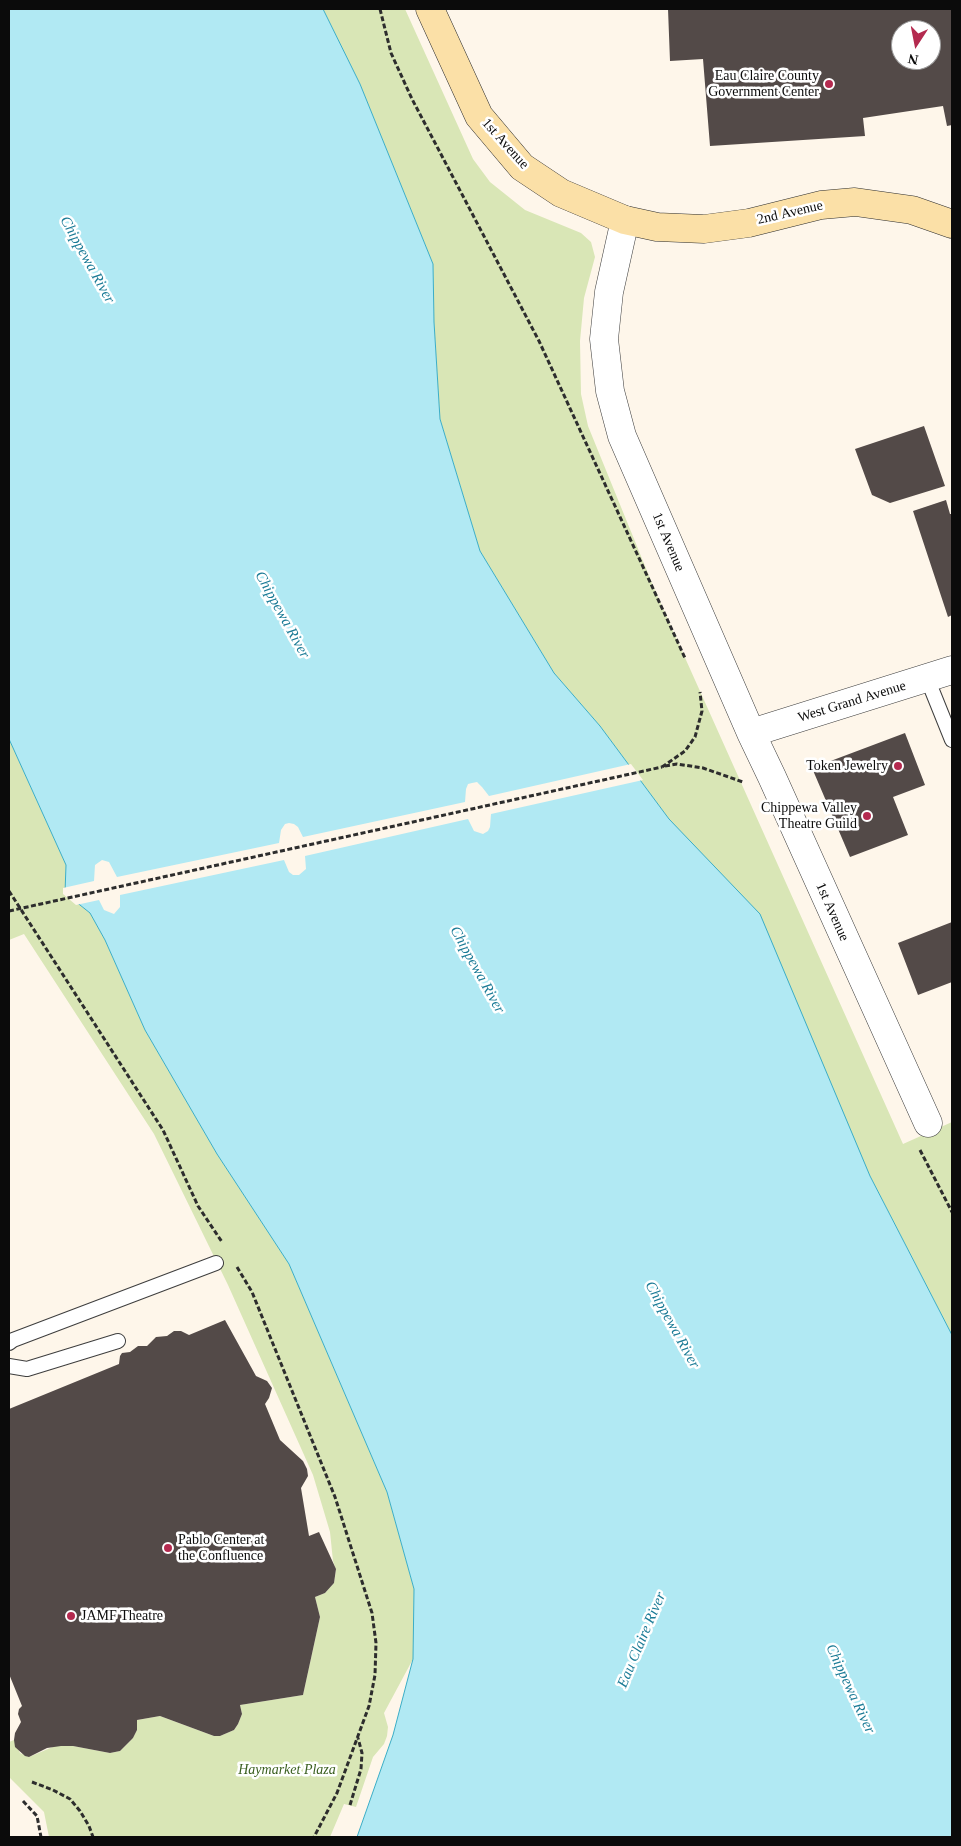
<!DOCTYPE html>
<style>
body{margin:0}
#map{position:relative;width:961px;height:1846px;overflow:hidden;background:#fef6ea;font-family:"Times New Roman",serif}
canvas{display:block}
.frame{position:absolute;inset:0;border:10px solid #0b0b0b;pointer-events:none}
.north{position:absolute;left:891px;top:20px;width:50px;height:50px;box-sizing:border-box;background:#fff;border:1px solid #9d9d9d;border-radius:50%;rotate:191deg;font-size:14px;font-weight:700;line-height:20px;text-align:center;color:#0b0b0b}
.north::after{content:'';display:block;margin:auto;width:18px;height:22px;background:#b42a4f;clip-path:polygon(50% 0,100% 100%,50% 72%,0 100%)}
</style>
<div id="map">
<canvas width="961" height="1846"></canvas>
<div class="frame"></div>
<div class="north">N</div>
</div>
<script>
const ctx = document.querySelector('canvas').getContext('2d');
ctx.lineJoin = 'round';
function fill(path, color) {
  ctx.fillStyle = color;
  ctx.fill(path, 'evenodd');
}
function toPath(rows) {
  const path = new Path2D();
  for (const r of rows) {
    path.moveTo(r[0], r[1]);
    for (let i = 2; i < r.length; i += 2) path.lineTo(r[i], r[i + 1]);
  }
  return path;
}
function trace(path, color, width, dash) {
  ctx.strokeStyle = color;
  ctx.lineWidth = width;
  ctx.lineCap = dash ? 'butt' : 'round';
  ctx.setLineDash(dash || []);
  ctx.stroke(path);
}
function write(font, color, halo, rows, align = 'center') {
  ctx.font = font + ' "Times New Roman",serif';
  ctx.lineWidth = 5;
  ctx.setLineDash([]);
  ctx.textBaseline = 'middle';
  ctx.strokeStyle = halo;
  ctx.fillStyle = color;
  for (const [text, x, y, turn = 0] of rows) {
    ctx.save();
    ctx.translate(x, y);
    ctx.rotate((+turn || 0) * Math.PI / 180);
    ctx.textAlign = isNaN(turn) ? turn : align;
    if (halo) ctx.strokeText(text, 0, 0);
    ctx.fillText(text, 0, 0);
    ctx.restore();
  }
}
fill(toPath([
 [323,9,405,9,473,159,490,182,525,210,581,233,591,242,595,257,584,298,580,341,581,394,588,426,656,593,903,1144,952,1122,952,1335,870,1176,669,819,600,726,554,673,480,551,440,419,434,322,433,264,360,84],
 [9,739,66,865,65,893,90,913,105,940,145,1030,217,1154,289,1264,387,1492,414,1589,413,1659,384,1713,388,1727,387,1736,384,1744,373,1757,356,1807,344,1804,330,1837,49,1837,44,1812,9,1777,9,1742,14,1740,20,1753,29,1757,55,1746,73,1746,110,1753,120,1751,133,1738,137,1730,137,1720,160,1716,214,1736,220,1736,234,1730,238,1724,242,1714,240,1705,303,1695,320,1617,315,1597,325,1593,334,1583,336,1570,333,1561,330,1532,313,1475,228,1285,154,1134,24,934,9,940]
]), '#d9e6b6');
const water = toPath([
 [9,9,323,9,360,84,433,264,434,322,440,419,480,551,554,673,600,726,669,819,760,914,870,1176,952,1335,952,1837,357,1837,393,1735,413,1659,414,1589,387,1492,289,1264,217,1154,145,1030,105,940,90,913,65,893,66,865,9,739,9,9]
]);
fill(water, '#b1e9f3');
trace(water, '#3badc6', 1);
fill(toPath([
 [631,764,643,780,491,814,490,827,488,831,483,834,474,831,468,819,305,856,306,869,299,875,293,875,289,872,284,860,120,895,120,907,114,914,104,910,99,900,76,905,63,894,63,888,94,881,95,865,102,860,109,862,117,877,279,843,281,830,285,824,289,823,294,824,298,827,303,837,465,802,466,789,468,784,472,783,477,782,482,787,489,796]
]), '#fef6ea');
fill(toPath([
 [668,9,952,9,952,125,947,126,943,106,863,118,865,136,710,146,703,59,670,61],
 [901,30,931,30,931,60,901,60],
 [924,426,945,486,890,503,872,495,855,449],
 [946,500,950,514,952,514,952,615,948,617,913,511],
 [905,733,925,785,893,797,908,835,850,857,812,768],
 [952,922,952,982,918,995,898,943],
 [225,1320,256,1376,267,1381,272,1388,269,1398,265,1404,280,1440,303,1461,307,1469,308,1476,301,1488,309,1536,319,1532,336,1569,334,1583,325,1593,315,1597,320,1617,303,1695,240,1705,242,1714,238,1724,234,1730,220,1736,214,1736,160,1716,137,1720,137,1730,133,1738,120,1751,110,1753,73,1746,61,1746,47,1748,29,1757,25,1756,15,1747,14,1740,15,1733,21,1722,18,1714,19,1709,22,1706,9,1674,9,1409,119,1364,120,1356,122,1353,130,1352,138,1346,147,1346,156,1337,167,1336,174,1331,181,1331,189,1335]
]), '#534a48');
const lane = toPath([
 [927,678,952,740],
 [9,1343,13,1340,216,1263],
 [9,1366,27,1369,118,1341]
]);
const street = toPath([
 [625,220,609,292,604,339,610,391,622,436,751,733,772,777,928,1123],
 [751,733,952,670]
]);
const secondary = toPath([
 [430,9,479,116,522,167,561,193,625,220,657,227,704,229,749,223,821,205,855,202,912,210,952,224]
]);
trace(lane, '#3e3e3e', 16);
trace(street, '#3e3e3e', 29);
trace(secondary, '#2d2d2d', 29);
trace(toPath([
 [380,9,391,53,412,99,539,341,685,658],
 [665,766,677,764,703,768,743,782],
 [662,767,685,751,695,737,702,711,700,692],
 [9,891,163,1130,198,1206,222,1242],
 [920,1150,952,1212],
 [237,1267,252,1292,335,1497,372,1613,376,1643,375,1675,369,1706,337,1793,314,1837],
 [32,1782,53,1790,70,1799,80,1811,89,1826,93,1837],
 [23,1801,37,1816,41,1837],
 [350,1805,361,1769,362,1753,358,1738]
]), '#2d2d2d', 3, [5, 2.5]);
trace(lane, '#fff', 14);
trace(street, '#fff', 28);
trace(secondary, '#fbe0a7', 28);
trace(toPath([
 [9,911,662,767]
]), '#2d2d2d', 3, [5, 2.5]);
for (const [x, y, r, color] of [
 [829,84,5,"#b42a4f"],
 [898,766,5,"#b42a4f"],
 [867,816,5,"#b42a4f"],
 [168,1548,5,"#b42a4f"],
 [71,1616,5,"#b42a4f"]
]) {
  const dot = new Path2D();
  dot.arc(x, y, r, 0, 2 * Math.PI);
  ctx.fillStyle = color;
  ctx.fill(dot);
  trace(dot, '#fff', 2);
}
write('14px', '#0b0b0b', '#fff', [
 ["Eau Claire County",819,76],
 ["Government Center",819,92],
 ["Token Jewelry",888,766],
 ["Chippewa Valley",857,808],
 ["Theatre Guild",857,824],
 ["Pablo Center at",178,1540,"left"],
 ["the Confluence",178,1556,"left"],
 ["JAMF Theatre",81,1616,"left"]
], 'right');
write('14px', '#0b0b0b', '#fff', [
 ["1st Avenue",505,144,48],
 ["2nd Avenue",790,213,-13],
 ["1st Avenue",668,542,67],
 ["West Grand Avenue",852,702,-17],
 ["1st Avenue",832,912,66]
]);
write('italic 14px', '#3a5f1f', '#fff', [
 ["Haymarket Plaza",287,1770]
]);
write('italic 15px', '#1b7b96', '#fff', [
 ["Chippewa River",87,260,61],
 ["Chippewa River",282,615,61],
 ["Chippewa River",477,970,61],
 ["Chippewa River",672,1325,61],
 ["Eau Claire River",642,1640,-67],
 ["Chippewa River",850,1689,65]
]);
</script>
